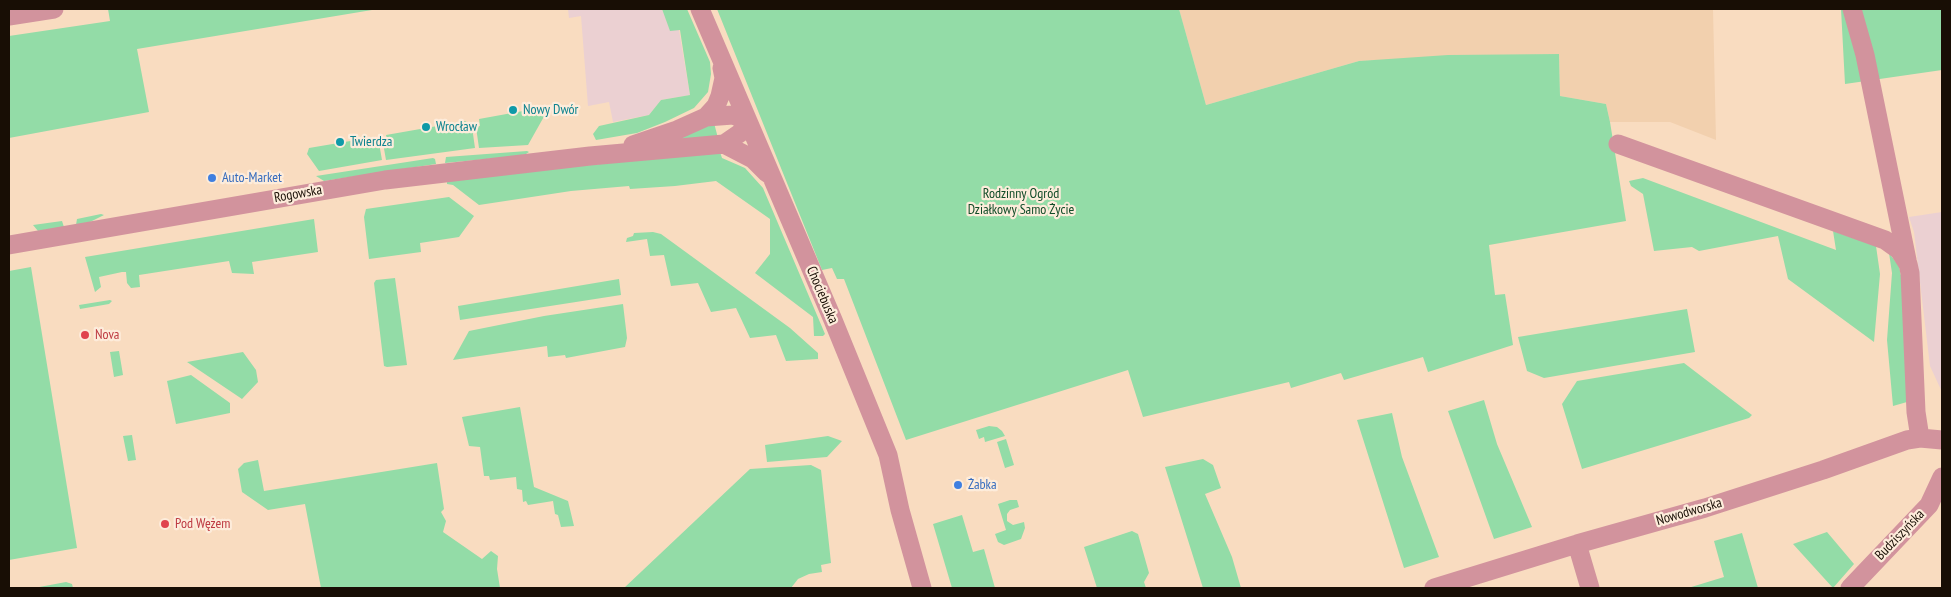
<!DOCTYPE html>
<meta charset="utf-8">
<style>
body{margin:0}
#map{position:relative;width:1951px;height:597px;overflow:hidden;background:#f9dcc0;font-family:"PT Sans Narrow",sans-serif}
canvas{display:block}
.frame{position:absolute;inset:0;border:10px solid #180e05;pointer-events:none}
</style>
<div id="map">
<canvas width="1951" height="597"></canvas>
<div class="frame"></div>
</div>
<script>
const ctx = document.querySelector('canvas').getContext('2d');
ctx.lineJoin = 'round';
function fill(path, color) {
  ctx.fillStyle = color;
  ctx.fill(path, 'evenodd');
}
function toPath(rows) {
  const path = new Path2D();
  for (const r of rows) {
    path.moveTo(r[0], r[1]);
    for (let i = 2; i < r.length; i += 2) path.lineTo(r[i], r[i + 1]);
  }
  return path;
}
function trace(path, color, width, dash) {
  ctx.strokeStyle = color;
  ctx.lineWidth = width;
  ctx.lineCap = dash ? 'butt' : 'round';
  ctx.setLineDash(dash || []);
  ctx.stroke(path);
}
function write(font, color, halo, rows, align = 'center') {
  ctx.font = font + ' "PT Sans Narrow",sans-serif';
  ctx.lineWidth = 4.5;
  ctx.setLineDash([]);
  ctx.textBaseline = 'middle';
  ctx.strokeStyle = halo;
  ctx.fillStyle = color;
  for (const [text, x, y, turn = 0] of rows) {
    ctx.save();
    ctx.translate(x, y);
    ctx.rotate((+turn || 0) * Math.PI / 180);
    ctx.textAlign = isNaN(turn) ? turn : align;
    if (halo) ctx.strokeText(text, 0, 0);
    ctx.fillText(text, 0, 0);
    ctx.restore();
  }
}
fill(toPath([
 [568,9,662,9,670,30,679,30,690,95,661,100,649,115,613,122,609,102,588,106,581,16,569,18],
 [1942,212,1942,392,1930,366,1914,232,1909,217]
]), '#ebd0d2');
fill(toPath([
 [1179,9,1713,9,1716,140,1670,122,1610,122,1606,104,1560,96,1559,54,1359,61,1206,105]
]), '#f2d0ae');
fill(toPath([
 [108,9,378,9,137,49,149,112,9,138,9,36,110,21],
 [662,9,687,9,710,62,711,74,708,92,694,108,665,122,637,133,596,140,593,134,599,126,649,115,661,100,690,95,680,30,670,31],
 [717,9,1179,9,1206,105,1359,61,1448,55,1559,54,1560,96,1606,104,1610,122,1626,221,1489,245,1495,295,1505,294,1513,345,1428,372,1423,357,1344,380,1341,373,1291,388,1289,382,1143,417,1128,370,906,440,844,279,837,279,832,268,822,270],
 [1841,9,1942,9,1942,70,1845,84],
 [545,107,546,113,528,145,479,148,476,127,480,126,479,119],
 [466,121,468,128,472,127,475,148,386,160,383,143,387,142,386,135],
 [714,123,718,138,673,139],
 [374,137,375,144,379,143,382,160,319,171,307,154,309,148],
 [527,151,529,152,526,154,518,156,445,163,446,157],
 [720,152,722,158,745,168,763,188,825,334,823,336,814,336,813,317,755,273,770,254,770,219,716,181,675,186,630,189,629,186,571,191,479,205,453,185,447,184,447,181,450,179],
 [433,158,435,159,436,164,324,181,316,176],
 [1643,178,1836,250,1833,231,1876,246,1880,274,1874,342,1788,279,1778,236,1699,251,1692,247,1654,251,1643,194,1631,186,1629,181],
 [449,197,474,216,459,237,420,243,421,252,369,259,364,217,366,209],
 [101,214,104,215,90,222,76,225,77,219],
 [314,219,318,252,252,262,254,274,232,273,229,261,139,275,140,287,131,288,127,283,126,272,122,272,99,277,101,287,95,292,85,257],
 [62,221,64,227,38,231,33,225],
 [653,232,661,234,790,328,818,353,818,359,786,361,776,335,750,338,736,308,711,312,698,283,671,286,664,255,650,256,647,239,626,242,627,238,633,236,634,233],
 [1889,253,1899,266,1902,280,1907,402,1893,406,1887,340,1892,273],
 [31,267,77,548,9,560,9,271],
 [395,278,407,365,387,367,384,366,374,283,376,280],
 [619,279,621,295,460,320,458,306],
 [110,300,112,301,109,304,80,309,79,305],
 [623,304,627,338,625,347,566,358,565,355,548,357,547,346,453,360,469,331,544,316],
 [1687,309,1695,352,1544,378,1527,371,1518,337],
 [119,351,123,375,114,377,110,352],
 [243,352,256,370,258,382,242,399,187,362],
 [1684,363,1752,415,1749,418,1582,469,1562,404,1577,381],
 [191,375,230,403,230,413,176,424,167,381],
 [1484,400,1497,444,1532,527,1494,539,1448,411],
 [520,407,534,487,568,501,574,526,561,527,558,515,555,514,553,501,528,505,526,501,523,502,522,490,517,489,516,477,490,480,489,476,484,476,480,447,469,446,462,417],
 [1392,413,1402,457,1439,557,1404,568,1357,420],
 [989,426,997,427,1002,431,1005,436,985,442,984,437,979,439,976,430],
 [132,435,136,460,128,461,123,436],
 [828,436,842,441,827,457,767,462,765,445],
 [1006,439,1014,465,1005,468,997,442],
 [1203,459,1213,465,1221,488,1205,494,1232,557,1241,588,1203,588,1165,467],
 [258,460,264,491,437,463,444,509,441,512,446,521,443,532,482,559,491,551,498,556,497,569,500,588,321,588,305,504,268,510,242,492,238,469,244,463],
 [811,465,821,470,831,563,821,565,822,572,809,574,798,579,791,588,624,588,750,469],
 [1010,500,1017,500,1019,507,1010,510,1007,514,1007,521,1013,525,1024,522,1025,528,1021,539,1004,545,998,542,995,534,1006,530,998,504],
 [962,515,973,552,984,549,995,588,952,588,933,524],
 [1132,531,1138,534,1149,573,1144,582,1146,588,1097,588,1084,547],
 [1827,532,1854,564,1833,588,1793,544],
 [1742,533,1758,588,1688,588,1724,577,1714,541],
 [66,582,72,584,73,588,34,588]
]), '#93dca7');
trace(toPath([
 [700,9,833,320,888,455,900,510,922,588],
 [1852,9,1865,55,1907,260],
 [9,16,54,9],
 [706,117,716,106,720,96,724,78,722,68],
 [724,144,753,159,767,173],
 [1618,144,1885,240,1899,250,1908,264,1910,273,1916,412,1920,438],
 [633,145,677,130,706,117,733,115,747,120],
 [9,245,385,180,590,156,724,144,740,133,745,126,747,120],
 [1577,544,1590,588],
 [1434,588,1577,544,1705,508,1823,470,1907,440,1920,438,1942,440],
 [1850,588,1929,505,1942,477]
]), '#d2939d', 19);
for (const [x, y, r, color] of [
 [513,110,5,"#0f9aa8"],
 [426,127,5,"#0f9aa8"],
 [340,142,5,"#0f9aa8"],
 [212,178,5,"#3f7fe0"],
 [85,335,5,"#e0444e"],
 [958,485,5,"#3f7fe0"],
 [165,524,5,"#e0444e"]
]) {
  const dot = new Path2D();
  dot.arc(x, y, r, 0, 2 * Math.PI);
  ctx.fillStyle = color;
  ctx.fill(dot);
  trace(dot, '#fdecdb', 2);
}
write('14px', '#0d838f', '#fdecdb', [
 ["Nowy Dwór",523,110],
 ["Wrocław",436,127],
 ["Twierdza",350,142]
], 'left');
write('14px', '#366cbe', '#fdecdb', [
 ["Auto-Market",222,178],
 ["Żabka",968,485]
], 'left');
write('14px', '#180e05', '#fdecdb', [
 ["Rogowska",298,194,-10],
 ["Chociebuska",822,295,67],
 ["Nowodworska",1689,512,-16],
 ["Budziszyńska",1900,535,-46]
]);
write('14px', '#114c28', '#fdecdb', [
 ["Rodzinny Ogród",1021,194],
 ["Działkowy Samo Życie",1021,210]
]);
write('14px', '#be3a42', '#fdecdb', [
 ["Nova",95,335],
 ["Pod Wężem",175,524]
], 'left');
</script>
